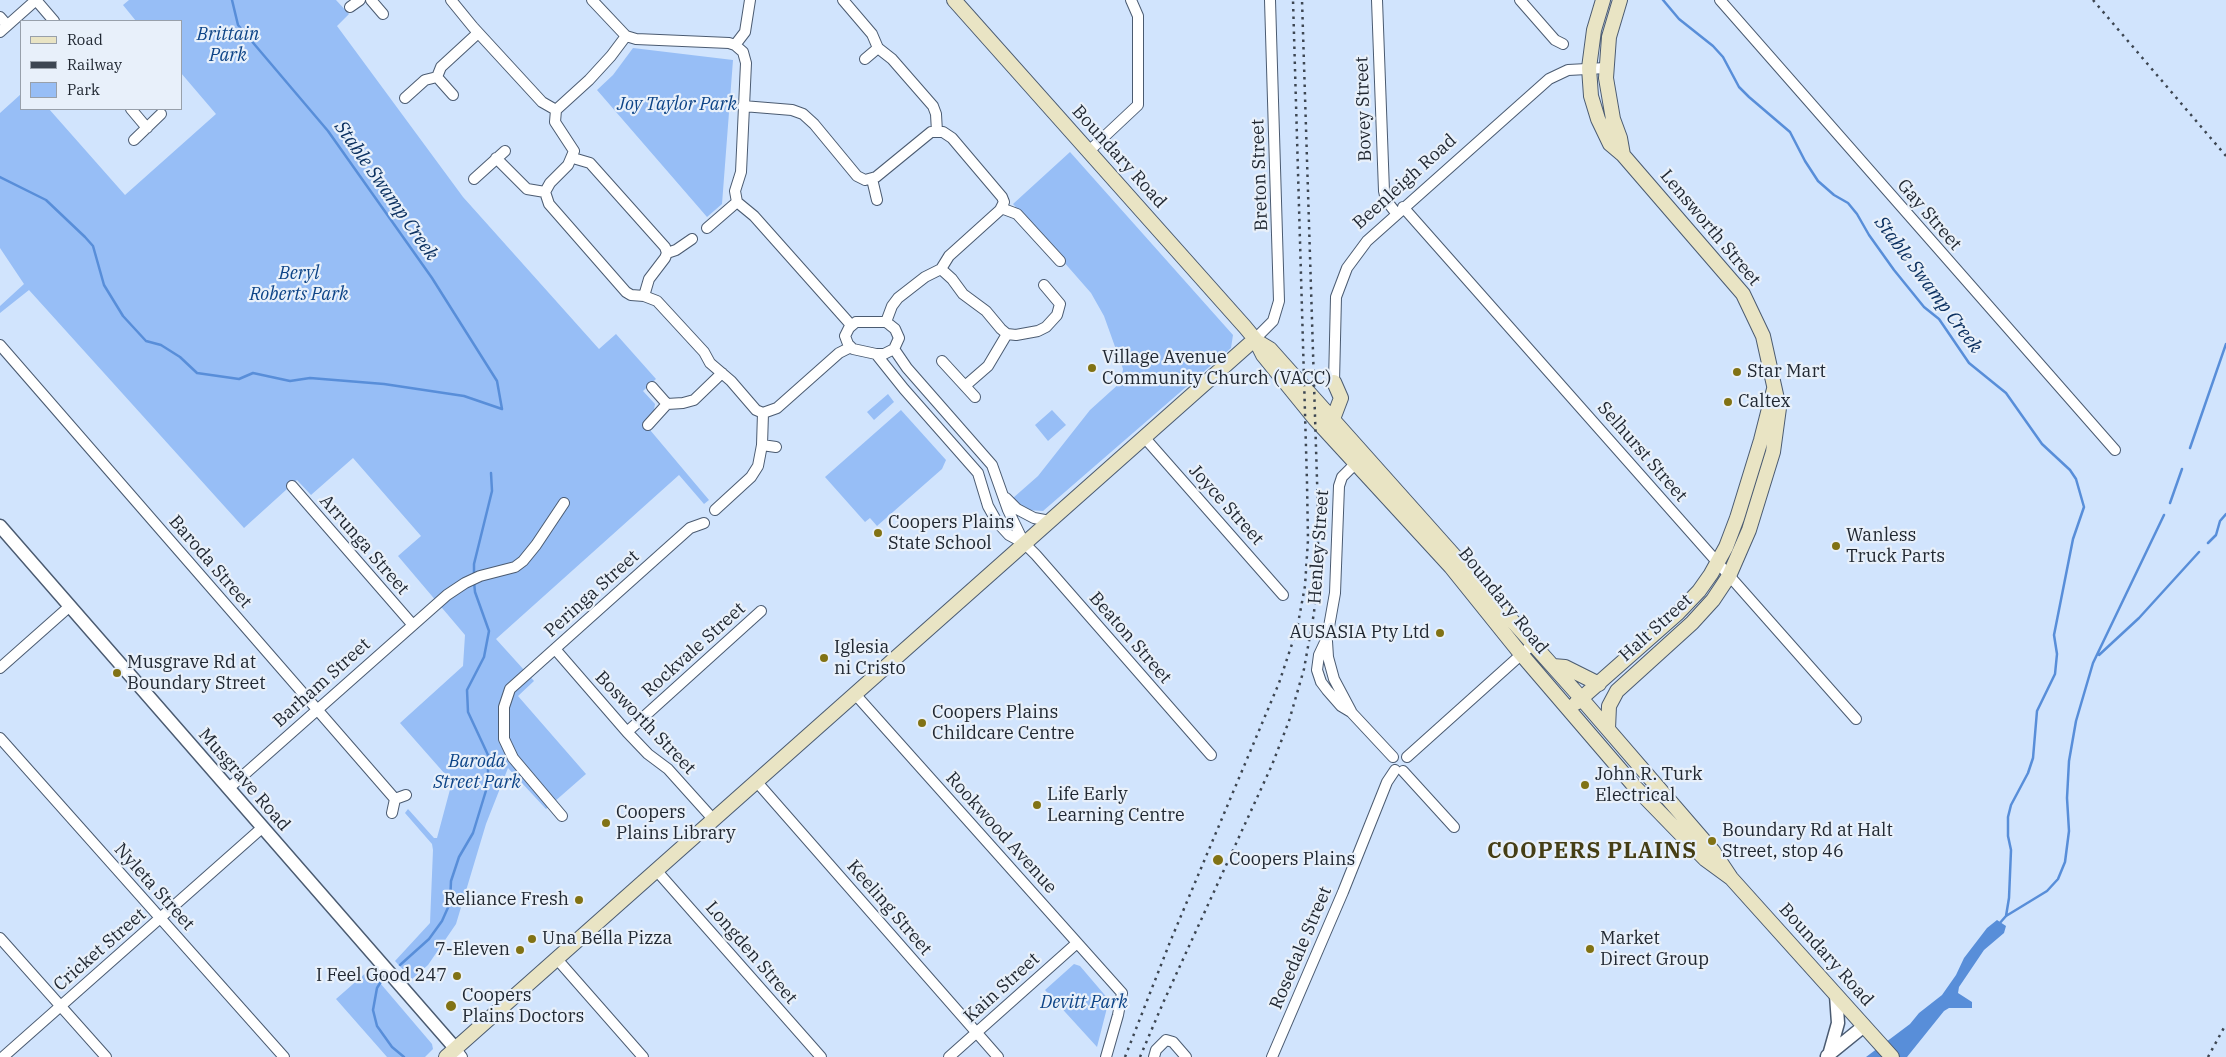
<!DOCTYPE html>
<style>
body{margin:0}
#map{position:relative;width:2226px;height:1057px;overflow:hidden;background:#d1e4fd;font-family:"IBM Plex Serif",serif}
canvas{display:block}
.legend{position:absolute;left:20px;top:20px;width:162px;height:90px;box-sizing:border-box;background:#e8f0fa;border:1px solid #98a0aa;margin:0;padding:6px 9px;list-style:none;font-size:15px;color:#212832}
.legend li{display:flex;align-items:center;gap:10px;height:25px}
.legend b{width:25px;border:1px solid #98a0aa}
</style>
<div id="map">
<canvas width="2226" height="1057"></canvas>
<ul class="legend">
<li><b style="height:6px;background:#e9e4c4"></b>Road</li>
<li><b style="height:6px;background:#3d4652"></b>Railway</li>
<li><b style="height:14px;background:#97bef6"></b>Park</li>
</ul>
</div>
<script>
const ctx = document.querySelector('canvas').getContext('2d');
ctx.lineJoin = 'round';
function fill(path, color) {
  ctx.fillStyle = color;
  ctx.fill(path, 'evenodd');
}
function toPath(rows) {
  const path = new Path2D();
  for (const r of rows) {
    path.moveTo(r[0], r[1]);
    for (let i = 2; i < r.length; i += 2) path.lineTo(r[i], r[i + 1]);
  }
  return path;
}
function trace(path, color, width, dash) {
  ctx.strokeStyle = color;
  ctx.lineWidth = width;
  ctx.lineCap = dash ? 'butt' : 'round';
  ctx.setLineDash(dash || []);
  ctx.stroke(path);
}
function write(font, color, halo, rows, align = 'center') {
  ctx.font = font + ' "IBM Plex Serif",serif';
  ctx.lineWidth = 4.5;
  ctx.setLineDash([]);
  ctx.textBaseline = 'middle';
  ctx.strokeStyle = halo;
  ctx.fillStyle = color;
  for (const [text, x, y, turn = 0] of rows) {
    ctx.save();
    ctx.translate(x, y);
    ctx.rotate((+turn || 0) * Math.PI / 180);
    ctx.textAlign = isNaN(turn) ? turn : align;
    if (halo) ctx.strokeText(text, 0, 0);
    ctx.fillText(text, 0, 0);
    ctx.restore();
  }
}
fill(toPath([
 [129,0,336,0,349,14,337,26,463,197,599,349,616,334,656,379,643,391,655,404,654,410,645,424,709,500,704,504,679,475,496,639,534,681,518,696,586,774,546,809,508,768,486,824,456,924,428,965,412,979,395,961,430,923,433,850,432,844,405,813,408,809,434,838,437,838,452,782,400,723,463,666,465,635,398,556,421,536,353,458,311,495,297,480,244,528,29,290,0,313,0,306,24,284,0,248,0,113,21,94,21,109,49,109,125,195,216,114,181,73,181,21,136,21,123,5],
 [633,48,733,60,722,204,707,217,597,90,613,75],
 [1070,152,1233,335,1231,348,1043,511,1027,510,1013,498,1038,476,1090,410,1121,382,1123,369,1104,316,1091,293,1013,204],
 [888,394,894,402,874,420,867,412],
 [901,410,946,460,942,469,877,526,870,518,865,522,825,477],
 [1052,410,1066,425,1048,441,1035,425],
 [1074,964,1080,966,1109,1000,1097,1047,1045,990],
 [369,970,432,1044,433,1049,425,1057,387,1057,336,999]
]), '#97bef6');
fill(toPath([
 [1997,920,2006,926,2004,933,1984,950,1959,987,1958,993,1972,1002,1972,1008,1949,1008,1944,1011,1907,1057,1866,1057,1910,1024,1919,1013,1942,995,1956,975,1964,958,1987,928]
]), '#588ed9');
trace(toPath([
 [1663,0,1679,19,1713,46,1723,57,1739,87,1749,97,1790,132,1805,161,1818,181,1834,195,1848,203,1857,214,1869,235,1894,270,1924,307,1939,319,1969,363,2006,393,2042,444,2070,470,2076,479,2084,507,2073,539,2054,635,2057,654,2055,674,2037,711,2033,758,2028,773,2011,805,2008,817,2008,836,2011,850,2009,898,2006,916,1999,924],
 [0,177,46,200,85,237,93,246,104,285,123,316,146,341,161,345,180,357,197,373,239,379,253,373,290,381,310,378,384,384,464,396,502,409,497,381,432,278,328,131,238,25,232,0],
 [2190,448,2226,344],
 [2170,503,2182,469],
 [2208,543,2216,535,2220,521,2226,514],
 [474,577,474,564,492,491,491,473],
 [2099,655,2139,618,2199,552],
 [2006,916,2047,891,2058,879,2065,862,2069,831,2067,798,2069,761,2076,721,2093,663,2164,515],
 [400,965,429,939,442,921,450,903,451,881,459,857,473,833,488,784,488,755,468,712,467,690,484,657,489,631,475,592,474,582],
 [382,980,377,988,373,1010,377,1026,392,1047,404,1057]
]), '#588ed9', 2.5);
const minor = toPath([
 [36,0,54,21],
 [371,0,383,14],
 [451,0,473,27,542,102,556,110],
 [592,0,626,36,636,39,729,43,735,45,743,52,746,63,741,172,735,191,737,202,754,216,851,325],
 [843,0,872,34,878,48,892,59,933,106,936,114,937,132],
 [1377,0,1384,191,1386,200,1396,213],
 [1520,0,1555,40,1563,44],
 [1720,0,2115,450],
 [350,7,360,0],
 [0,17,7,25],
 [0,32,36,0],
 [626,36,611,56,589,80,556,110,555,122,574,151,568,165,550,183,545,192,549,204,626,292,631,295,644,296,657,301,704,352,710,363,731,381,756,410,763,413,777,408,839,353,851,347],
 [735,45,745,32,750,0],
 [865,59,878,48],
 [437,77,453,95],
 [405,98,425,80,437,77,441,67,478,33],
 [743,106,792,110,803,114,814,124,857,176,865,180,876,177,931,132,943,132,952,138,1002,197,1004,202,1000,210,949,256,941,269,925,277,898,298,892,306,886,322],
 [131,109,147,128],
 [134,140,161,114],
 [1089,151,1138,105,1138,16,1131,0],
 [496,158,527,189,545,192],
 [573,158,590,163,665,247,667,253,665,258,649,279,644,296],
 [474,179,505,151],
 [872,179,877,200],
 [1403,207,1856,719],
 [1001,208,1017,214,1060,261],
 [707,228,737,202],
 [667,253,676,250,692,239],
 [941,269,952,279,963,294,986,311,1001,329,1007,334,1016,335,1038,331,1046,327,1057,315,1060,304,1044,285],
 [856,322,886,322,890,325,895,329,899,338,894,349,884,354,876,354,853,349,848,344,845,336,849,328,856,322],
 [1255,339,1273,321,1279,301,1270,0],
 [0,345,395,799],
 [894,349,907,368,992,465,1008,510,1024,543],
 [876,354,904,389,978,473,988,506,997,522,1009,535,1024,543,1036,555,1211,755],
 [942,361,975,397],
 [1334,382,1336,297,1347,268,1367,241,1549,79,1568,70,1606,68],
 [965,386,988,366,1007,334],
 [652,387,667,404],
 [648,425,667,404,683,403,694,400,722,373],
 [1144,437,1283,595],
 [762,445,776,447],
 [1355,464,1342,477,1339,486,1335,593,1327,638,1319,655,1317,670,1321,682,1327,690,1341,706,1351,712,1393,757],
 [292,486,412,624],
 [1006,498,1017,509,1034,518,1050,521],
 [715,510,751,477,758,466,762,445,763,413],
 [1327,641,1328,657,1334,679,1351,711],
 [555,649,627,732,648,754,668,769,713,819],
 [0,668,70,606],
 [855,694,1122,993,1118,1015,1106,1057],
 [627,732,761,611],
 [0,738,284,1057],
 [1407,757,1533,644],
 [1403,771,1454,827],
 [756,781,998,1057],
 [229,788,447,595,465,583,480,576,515,567,523,561,536,545,564,503],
 [392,813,395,799,406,795],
 [562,816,513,758,504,739,504,707,510,689,690,528,704,523],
 [656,870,821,1057],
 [0,938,106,1057],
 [556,958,643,1057],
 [455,1048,462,1057],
 [3,1057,263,827],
 [949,1057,1077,943],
 [1154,1057,1156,1050,1166,1040,1173,1042,1186,1057],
 [1272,1057,1343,892,1387,782,1395,770]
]);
const tertiary = toPath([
 [0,526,455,1048],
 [1829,1055,1838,1023,1836,995],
 [1827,1056,1864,1026]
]);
const secondary = toPath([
 [954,0,1245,327,1255,339,1263,355,1315,419,1451,567,1521,654,1636,788,1705,859,1731,878],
 [1603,0,1594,30,1589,68,1591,96,1598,119,1610,144,1623,155,1743,294,1763,336,1779,408,1773,452,1749,530,1729,576,1713,600,1692,623,1617,691,1609,706,1608,729],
 [1620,0,1609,37,1606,78,1613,119,1620,138,1623,155],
 [1260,343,1270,349,1574,690,1713,851,1731,878,1892,1057],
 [1333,419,1341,398,1334,382],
 [1553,666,1565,667,1599,684],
 [1576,703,1678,613,1699,591,1711,574,1726,547,1737,518,1761,440,1774,389],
 [446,1057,1255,339]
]);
trace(minor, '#4b5b71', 12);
trace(tertiary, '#4b5b71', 15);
trace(secondary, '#4b5b71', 16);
trace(minor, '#fff', 10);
trace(tertiary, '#fff', 12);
trace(secondary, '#e9e4c4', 14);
trace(toPath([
 [2093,0,2226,156],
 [1125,1057,1170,942,1279,683,1297,629,1305,586,1308,540,1307,482,1293,0],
 [1140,1057,1163,1003,1272,765,1289,721,1304,669,1314,613,1318,561,1318,512,1302,0],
 [2208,1057,2226,1024]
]), '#3d4652', 2.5, [2.5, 5]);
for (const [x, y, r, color] of [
 [1092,368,5,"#817214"],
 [1737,372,5,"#817214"],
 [1728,402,5,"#817214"],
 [878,533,5,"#817214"],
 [1836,546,5,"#817214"],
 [1440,633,5,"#817214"],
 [824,658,5,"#817214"],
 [117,673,5,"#817214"],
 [922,723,5,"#817214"],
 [1585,785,5,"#817214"],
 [1037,805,5,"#817214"],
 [606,823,5,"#817214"],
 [1712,841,5,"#817214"],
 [1218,860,6,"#817214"],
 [579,900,5,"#817214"],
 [532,939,5,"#817214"],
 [1590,949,5,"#817214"],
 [520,950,5,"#817214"],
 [457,976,5,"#817214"],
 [451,1006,6,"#817214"]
]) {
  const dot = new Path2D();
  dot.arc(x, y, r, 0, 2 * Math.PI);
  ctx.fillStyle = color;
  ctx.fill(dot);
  trace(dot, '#e8f0fa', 2);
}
write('italic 18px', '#0d4487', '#e8f0fa', [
 ["Brittain",228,35],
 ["Park",228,56],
 ["Joy Taylor Park",677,105],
 ["Beryl",299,274],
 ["Roberts Park",299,295],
 ["Baroda",477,762],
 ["Street Park",477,783],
 ["Devitt Park",1084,1003]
]);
write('18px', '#212832', '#e8f0fa', [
 ["Bovey Street",1364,109,-92],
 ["Boundary Road",1119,157,48],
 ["Breton Street",1260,175,-92],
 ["Beenleigh Road",1405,182,-42],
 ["Gay Street",1929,215,49],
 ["Lensworth Street",1710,228,50],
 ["Selhurst Street",1642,452,49],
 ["Joyce Street",1226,505,48],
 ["Arrunga Street",364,545,49],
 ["Henley Street",1319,547,-86],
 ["Baroda Street",210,562,49],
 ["Peringa Street",592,594,-42],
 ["Boundary Road",1503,601,51],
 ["Halt Street",1656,628,-42],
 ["Beaton Street",1130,638,49],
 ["Rockvale Street",694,650,-42],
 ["Barham Street",322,683,-42],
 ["Bosworth Street",645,723,46],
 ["Musgrave Road",244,780,49],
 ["Rookwood Avenue",1001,833,48],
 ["Nyleta Street",154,887,48],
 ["Keeling Street",889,908,49],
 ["Rosedale Street",1301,948,-67],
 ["Cricket Street",100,950,-41],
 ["Longden Street",751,953,49],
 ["Boundary Road",1826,955,48],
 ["Kain Street",1002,988,-42]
]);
write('18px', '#212832', '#e8f0fa', [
 ["Village Avenue",1102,358],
 ["Community Church (VACC)",1102,379],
 ["Star Mart",1747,372],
 ["Caltex",1738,402],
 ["Coopers Plains",888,523],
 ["State School",888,544],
 ["Wanless",1846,536],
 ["Truck Parts",1846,557],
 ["AUSASIA Pty Ltd",1430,633,"right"],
 ["Iglesia",834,648],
 ["ni Cristo",834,669],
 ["Musgrave Rd at",127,663],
 ["Boundary Street",127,684],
 ["Coopers Plains",932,713],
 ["Childcare Centre",932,734],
 ["John R. Turk",1595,775],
 ["Electrical",1595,796],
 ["Life Early",1047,795],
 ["Learning Centre",1047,816],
 ["Coopers",616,813],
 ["Plains Library",616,834],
 ["Boundary Rd at Halt",1722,831],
 ["Street, stop 46",1722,852],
 ["Coopers Plains",1229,860],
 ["Reliance Fresh",569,900,"right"],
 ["Una Bella Pizza",542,939],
 ["Market",1600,939],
 ["Direct Group",1600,960],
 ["7-Eleven",510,950,"right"],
 ["I Feel Good 247",447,976,"right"],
 ["Coopers",462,996],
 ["Plains Doctors",462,1017]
], 'left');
write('italic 19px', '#0c3161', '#e8f0fa', [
 ["Stable Swamp Creek",386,191,55],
 ["Stable Swamp Creek",1928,285,53]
]);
ctx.letterSpacing = '1px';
write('bold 22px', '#453e15', '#e8f0fa', [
 ["COOPERS PLAINS",1592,852]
]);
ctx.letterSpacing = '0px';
</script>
